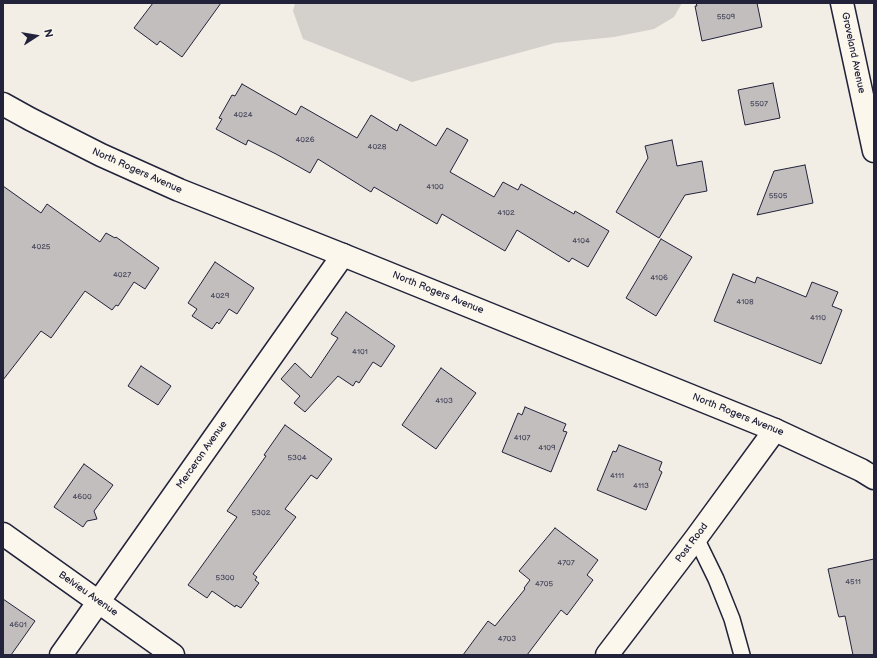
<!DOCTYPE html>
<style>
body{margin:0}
#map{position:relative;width:877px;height:658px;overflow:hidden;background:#f2eee5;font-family:"Balsamiq Sans",sans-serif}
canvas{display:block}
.frame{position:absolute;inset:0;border:4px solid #22223b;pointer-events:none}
.north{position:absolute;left:16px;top:16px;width:40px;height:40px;-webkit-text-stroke:3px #fbf7ec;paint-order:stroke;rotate:78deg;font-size:11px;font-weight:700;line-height:16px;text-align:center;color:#22223b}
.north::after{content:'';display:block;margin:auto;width:14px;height:18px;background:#22223b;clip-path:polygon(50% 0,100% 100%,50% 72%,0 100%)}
</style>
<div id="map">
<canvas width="877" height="658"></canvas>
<div class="frame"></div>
<div class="north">N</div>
</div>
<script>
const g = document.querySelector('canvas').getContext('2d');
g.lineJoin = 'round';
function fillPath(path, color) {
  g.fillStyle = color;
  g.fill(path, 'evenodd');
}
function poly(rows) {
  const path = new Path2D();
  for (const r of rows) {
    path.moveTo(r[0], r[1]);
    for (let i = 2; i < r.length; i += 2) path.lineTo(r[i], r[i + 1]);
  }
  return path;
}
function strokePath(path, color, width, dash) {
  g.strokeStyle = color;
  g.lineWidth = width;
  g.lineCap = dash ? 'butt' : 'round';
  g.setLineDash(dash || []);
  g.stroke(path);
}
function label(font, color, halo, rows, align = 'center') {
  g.font = font + ' "Balsamiq Sans",sans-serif';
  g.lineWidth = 4;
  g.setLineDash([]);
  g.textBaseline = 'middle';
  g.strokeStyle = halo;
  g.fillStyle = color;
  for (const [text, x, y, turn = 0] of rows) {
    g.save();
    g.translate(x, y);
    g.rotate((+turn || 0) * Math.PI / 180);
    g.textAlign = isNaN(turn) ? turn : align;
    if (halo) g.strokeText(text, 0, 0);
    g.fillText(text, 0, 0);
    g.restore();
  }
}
fillPath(poly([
 [295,3,682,3,674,17,654,29,614,37,555,43,412,82,303,39,293,11]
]), '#d4d1cc');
const building = poly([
 [153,3,221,3,182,57,160,41,157,45,134,28,153,3],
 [696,3,757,3,762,27,702,41,695,6,697,6,696,3],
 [773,83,780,118,745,125,738,90,773,83],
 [242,84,296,115,301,106,357,138,371,115,397,131,400,124,436,146,447,128,468,140,450,172,494,197,503,182,518,190,521,184,574,214,575,211,609,231,588,267,572,258,569,262,517,230,505,251,442,214,437,224,374,187,371,192,318,159,310,173,276,154,248,140,246,145,216,129,222,119,219,118,232,95,235,96,242,84],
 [672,140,677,166,702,161,707,191,685,195,659,238,616,212,648,158,645,146,672,140],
 [805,165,813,203,757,215,774,171,805,165],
 [3,186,41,213,47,204,100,242,106,233,115,238,116,237,159,268,145,289,134,282,118,306,116,305,112,310,85,291,51,338,41,331,3,380,3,186],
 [661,239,692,257,656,316,626,298,661,239],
 [215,262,254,288,237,314,229,309,219,324,217,322,212,329,192,316,197,309,188,303,215,262],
 [733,274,755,283,757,277,806,297,812,282,838,292,832,306,842,310,821,364,714,321,733,274],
 [346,312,395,346,381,367,373,362,359,383,356,381,353,386,338,376,305,412,294,403,300,396,281,379,295,363,311,378,338,338,331,334,346,312],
 [141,366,171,386,158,405,128,386,141,366],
 [441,368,476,393,436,449,402,425,441,368],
 [525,407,566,424,563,431,567,432,551,472,502,452,518,413,522,415,525,407],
 [285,425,332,459,317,479,311,475,285,509,296,517,253,574,257,577,255,580,259,583,241,608,236,605,235,607,212,591,207,598,188,585,237,517,227,511,266,456,264,455,285,425],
 [619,445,662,462,659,470,662,472,646,510,597,490,613,451,616,452,619,445],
 [84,464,113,485,94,511,97,519,87,521,83,527,54,507,84,464],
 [555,528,598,560,587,575,593,580,567,615,561,610,527,655,463,655,488,621,495,626,525,589,524,588,530,580,519,571,555,528],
 [874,559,874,655,853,655,845,616,839,617,838,614,828,569,874,559],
 [3,599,35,621,11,655,3,655,3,599]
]);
fillPath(building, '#c2bebe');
strokePath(building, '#22223b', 1);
const lane = poly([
 [696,538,716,579,732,619,742,655]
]);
const street = poly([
 [842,3,874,151],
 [3,534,173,655],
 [61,655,343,255],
 [607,655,696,538,775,430]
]);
const secondary = poly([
 [3,104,30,119,101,155,179,190,343,255,775,430,861,470,874,478]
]);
strokePath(lane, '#22223b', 18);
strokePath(street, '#22223b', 25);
strokePath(secondary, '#22223b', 25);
strokePath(lane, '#fbf7ec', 15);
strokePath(street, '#fbf7ec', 22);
strokePath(secondary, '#fbf7ec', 22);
label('8px', '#4a495c', null, [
 ["5509",726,17],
 ["5507",759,104],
 ["4024",243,115],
 ["4026",305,140],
 ["4028",377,147],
 ["4100",435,187],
 ["5505",778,196],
 ["4102",506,213],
 ["4104",581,241],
 ["4025",41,247],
 ["4027",122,275],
 ["4106",659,278],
 ["4029",220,296],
 ["4108",745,302],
 ["4110",818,318],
 ["4101",360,352],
 ["4103",444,401],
 ["4107",522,438],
 ["4109",547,448],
 ["5304",297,458],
 ["4111",617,476],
 ["4113",641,486],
 ["4600",82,497],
 ["5302",261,513],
 ["4707",566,563],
 ["5300",225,578],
 ["4511",853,582],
 ["4705",544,584],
 ["4601",18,625],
 ["4703",507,639]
]);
label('10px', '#22223b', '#fbf7ec', [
 ["Groveland Avenue",853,53,78],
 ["North Rogers Avenue",137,171,24],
 ["North Rogers Avenue",438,293,22],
 ["North Rogers Avenue",738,415,22],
 ["Merceron Avenue",202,455,-55],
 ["Post Road",692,543,-53],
 ["Belvieu Avenue",88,594,35]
]);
</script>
